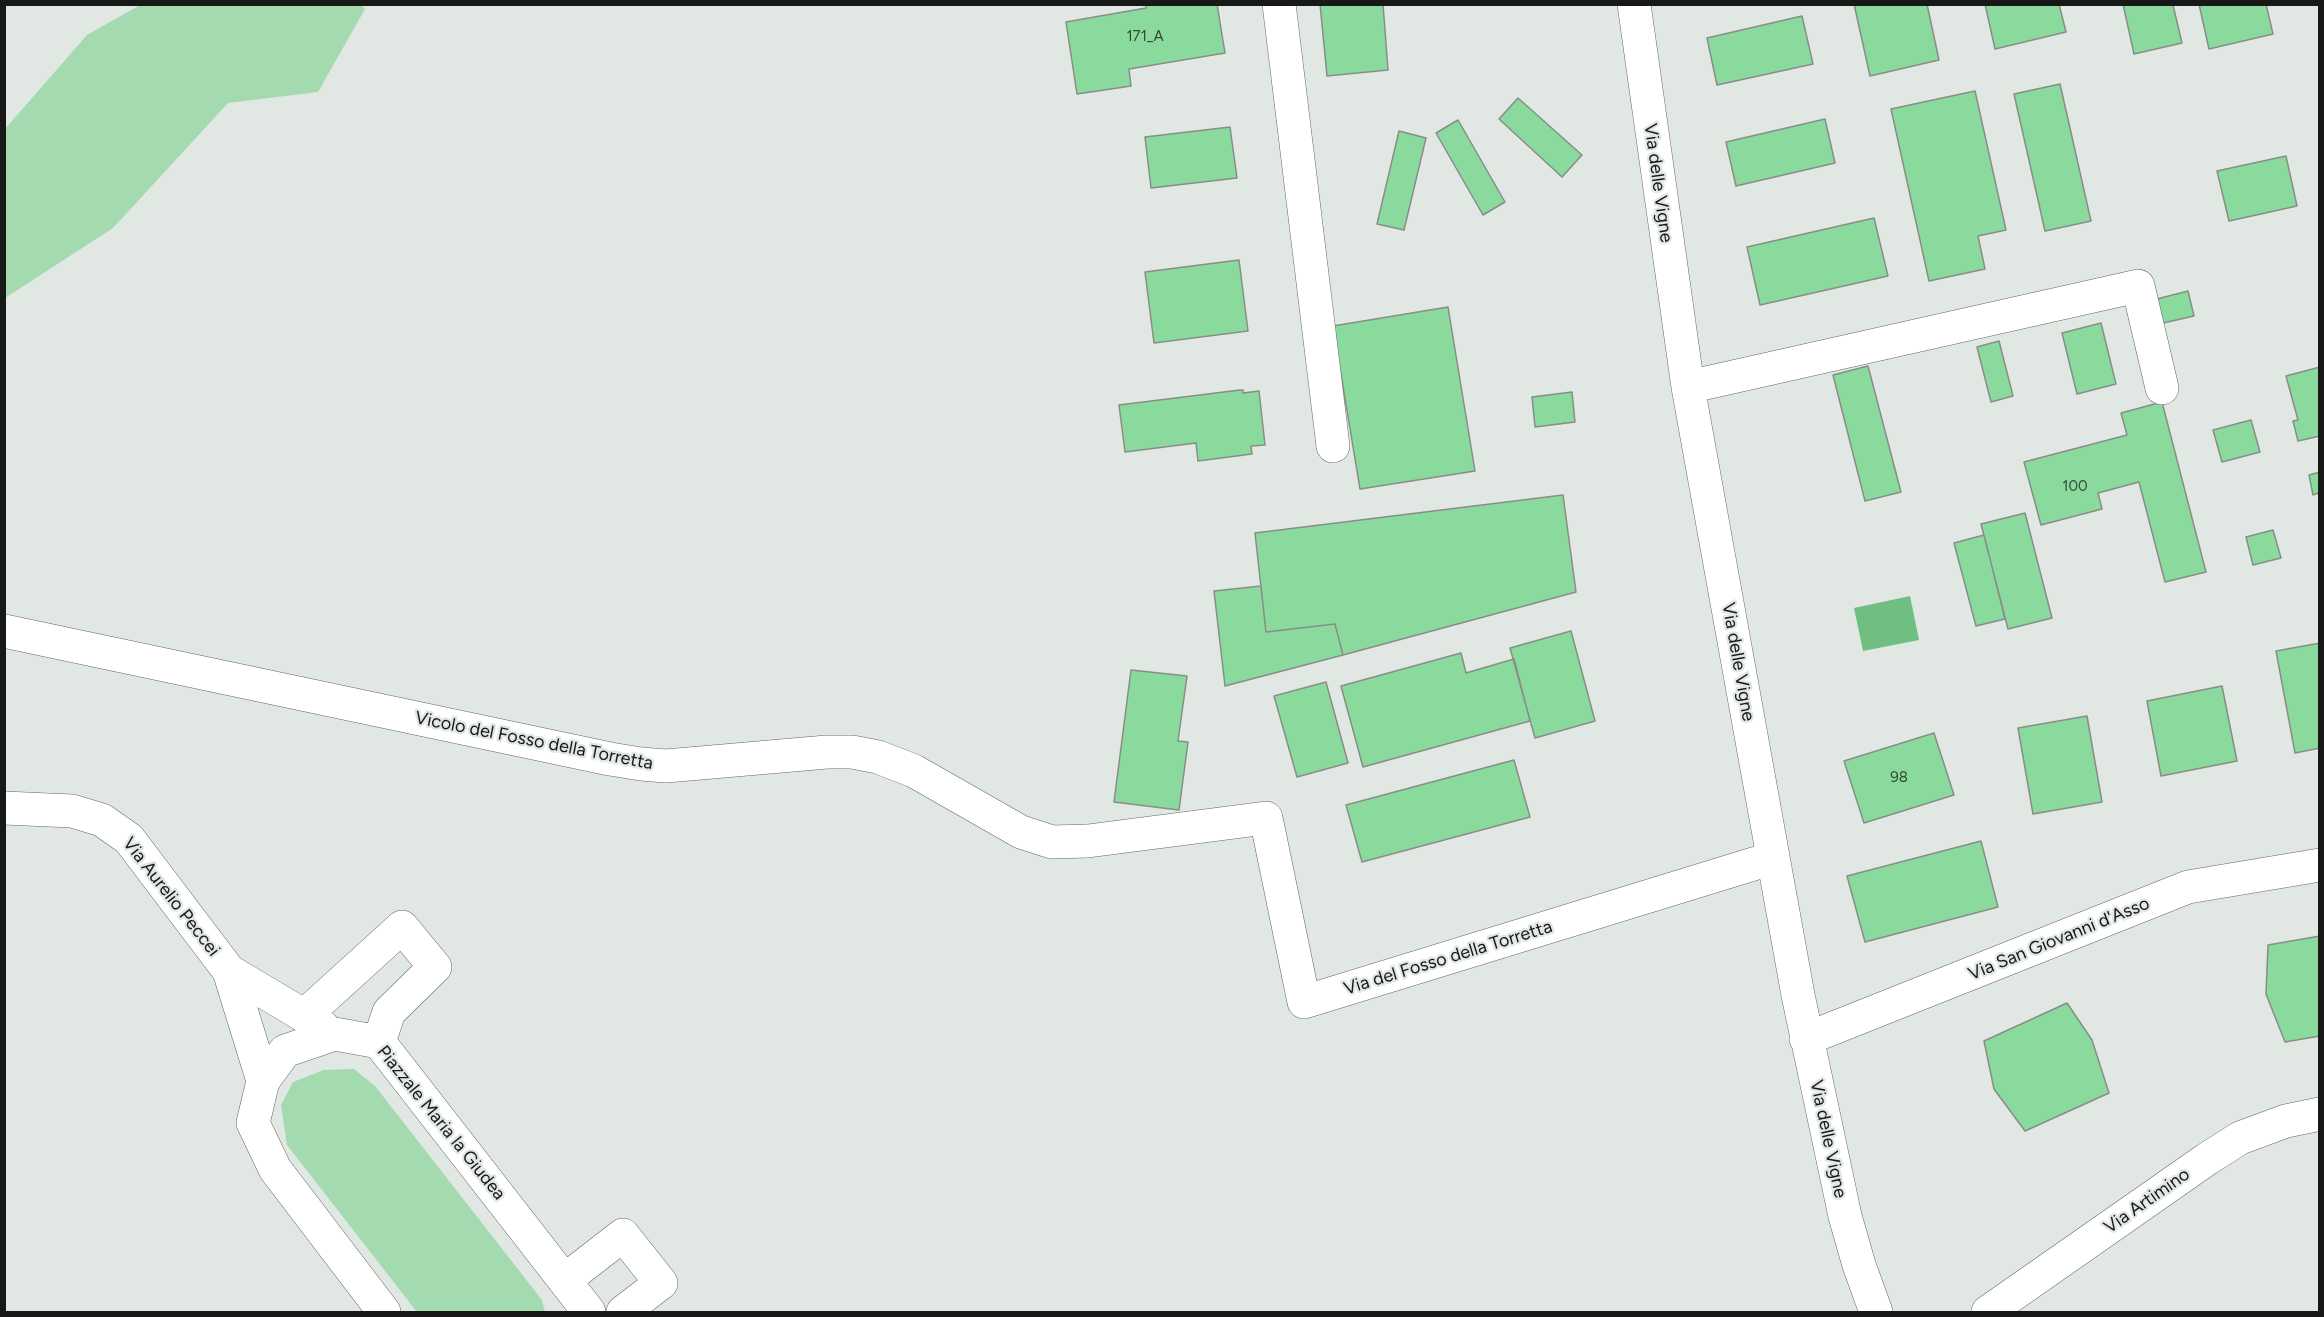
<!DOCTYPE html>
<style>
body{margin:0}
#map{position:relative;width:2324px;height:1317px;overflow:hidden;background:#e1e7e2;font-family:Figtree,sans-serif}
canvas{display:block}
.frame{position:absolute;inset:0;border:6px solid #171917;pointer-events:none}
</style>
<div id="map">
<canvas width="2324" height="1317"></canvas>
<div class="frame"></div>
</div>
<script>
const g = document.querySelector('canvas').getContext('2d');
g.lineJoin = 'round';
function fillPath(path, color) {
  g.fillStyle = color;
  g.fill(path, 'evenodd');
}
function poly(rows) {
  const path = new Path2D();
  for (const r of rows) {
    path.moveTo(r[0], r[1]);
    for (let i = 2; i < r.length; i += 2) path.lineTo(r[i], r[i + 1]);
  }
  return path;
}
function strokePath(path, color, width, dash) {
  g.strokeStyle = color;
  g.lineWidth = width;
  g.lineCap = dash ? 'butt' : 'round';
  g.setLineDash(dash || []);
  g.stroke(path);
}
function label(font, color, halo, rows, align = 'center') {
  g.font = font + ' Figtree,sans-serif';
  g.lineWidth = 4.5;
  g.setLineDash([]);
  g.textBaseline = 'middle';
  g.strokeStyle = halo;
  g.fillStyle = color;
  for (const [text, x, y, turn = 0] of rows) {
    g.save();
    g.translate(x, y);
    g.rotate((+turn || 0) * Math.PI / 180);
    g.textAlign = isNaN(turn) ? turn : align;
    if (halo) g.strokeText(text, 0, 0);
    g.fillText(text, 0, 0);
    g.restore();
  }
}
fillPath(poly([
 [360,4,365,9,318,92,228,103,113,228,5,298,5,129,87,35,140,5],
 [354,1069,375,1086,542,1300,545,1312,417,1312,287,1145,281,1105,293,1082,324,1070]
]), '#a4daaf');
fillPath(poly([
 [1910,596,1919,640,1863,651,1854,608]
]), '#71be83');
const building = poly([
 [1146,4,1217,4,1225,53,1129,69,1131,86,1077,94,1066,22,1146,8,1146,4],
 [1320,4,1383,4,1388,70,1327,76,1320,4],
 [1854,4,1927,4,1939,60,1870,76,1854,4],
 [1985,4,2059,4,2066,32,1995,49,1985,4],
 [2123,4,2175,4,2173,5,2182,43,2134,54,2123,4],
 [2199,4,2266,4,2273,34,2209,49,2199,4],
 [1802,16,1813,64,1717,85,1707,38,1802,16],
 [2060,84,2091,221,2045,231,2014,94,2060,84],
 [1975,91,2006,230,1978,236,1985,269,1929,281,1891,109,1975,91],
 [1518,98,1582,155,1562,177,1499,119,1518,98],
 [1825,119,1835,163,1736,186,1726,142,1825,119],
 [1458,120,1505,202,1483,215,1436,133,1458,120],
 [1230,127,1237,178,1151,188,1145,137,1230,127],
 [1399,131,1426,138,1404,230,1377,224,1399,131],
 [2286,156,2297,206,2229,221,2217,171,2286,156],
 [1874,218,1888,276,1760,305,1747,247,1874,218],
 [1239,260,1248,331,1154,343,1145,272,1239,260],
 [2188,291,2194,316,2159,324,2153,300,2188,291],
 [1448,307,1475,471,1360,489,1333,326,1448,307],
 [2101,323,2116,384,2077,394,2062,333,2101,323],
 [1999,341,2013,396,1991,402,1977,347,1999,341],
 [1868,366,1901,492,1865,501,1833,375,1868,366],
 [2320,367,2320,436,2298,441,2293,421,2298,420,2286,376,2320,367],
 [1240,390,1243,390,1243,393,1259,391,1265,445,1251,446,1252,454,1198,461,1196,443,1125,452,1119,405,1240,390],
 [1572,392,1575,422,1535,427,1532,397,1572,392],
 [2162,402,2206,572,2165,582,2139,482,2098,493,2102,509,2041,525,2024,462,2127,435,2121,413,2162,402],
 [2251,420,2260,452,2222,462,2213,430,2251,420],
 [2320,472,2320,500,2318,493,2313,495,2309,475,2320,472],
 [1563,495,1576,592,1343,655,1335,624,1266,632,1255,533,1563,495],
 [2025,513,2052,618,2008,629,1981,524,2025,513],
 [2273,530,2281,558,2253,565,2246,537,2273,530],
 [1984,535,2005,619,1976,626,1954,543,1984,535],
 [1261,586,1266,632,1335,624,1343,655,1225,686,1214,591,1261,586],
 [1571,631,1595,721,1535,738,1510,648,1571,631],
 [2320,643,2320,748,2295,753,2276,651,2320,643],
 [1461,653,1466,673,1514,659,1530,721,1363,767,1341,686,1461,653],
 [1131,670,1187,676,1178,741,1188,742,1179,810,1114,802,1131,670],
 [1326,682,1348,763,1297,777,1274,696,1326,682],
 [2222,686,2237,761,2161,776,2147,701,2222,686],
 [2087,716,2102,802,2033,814,2018,728,2087,716],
 [1934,733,1954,795,1864,823,1844,761,1934,733],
 [1514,760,1530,817,1362,862,1346,805,1514,760],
 [1981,841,1998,907,1865,942,1847,876,1981,841],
 [2320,936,2320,1036,2285,1042,2266,994,2268,945,2320,936],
 [2067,1003,2092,1040,2109,1093,2025,1131,1994,1089,1984,1041,2067,1003]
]);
fillPath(building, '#8bda9d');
strokePath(building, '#888d89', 1.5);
const minor = poly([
 [1279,4,1333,446],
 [1634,4,1688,387,1798,995,1845,1216,1859,1265,1876,1312],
 [1688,387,2138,286,2162,388],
 [4,631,610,759,641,764,666,766,827,752,852,752,878,757,914,771,1021,832,1052,842,1088,841,1266,818,1304,1002,1773,858],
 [4,808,72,811,102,820,129,839,229,971],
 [304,1016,402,927,435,967,389,1012,379,1042],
 [1806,1039,2188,887,2320,865],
 [263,1081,229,971,323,1027],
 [565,1280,623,1235,661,1283,623,1312],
 [384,1312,275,1169,253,1123,263,1081,285,1051,335,1034,379,1042,589,1312],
 [1988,1312,2207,1159,2240,1138,2286,1121,2320,1114]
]);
strokePath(minor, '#636864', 34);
strokePath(minor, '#fff', 33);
label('15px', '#344938', null, [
 ["171_A",1145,37],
 ["100",2075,487],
 ["98",1899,778]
]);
label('18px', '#171917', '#e1e7e2', [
 ["Via delle Vigne",1658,183,82],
 ["Via delle Vigne",1738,662,80],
 ["Vicolo del Fosso della Torretta",534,741,11],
 ["Via Aurelio Peccei",171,897,52],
 ["Via San Giovanni d'Asso",2059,939,-22],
 ["Via del Fosso della Torretta",1448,958,-17],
 ["Piazzale Maria la Giudea",441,1123,51],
 ["Via delle Vigne",1828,1139,78],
 ["Via Artimino",2147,1201,-35]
]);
</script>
